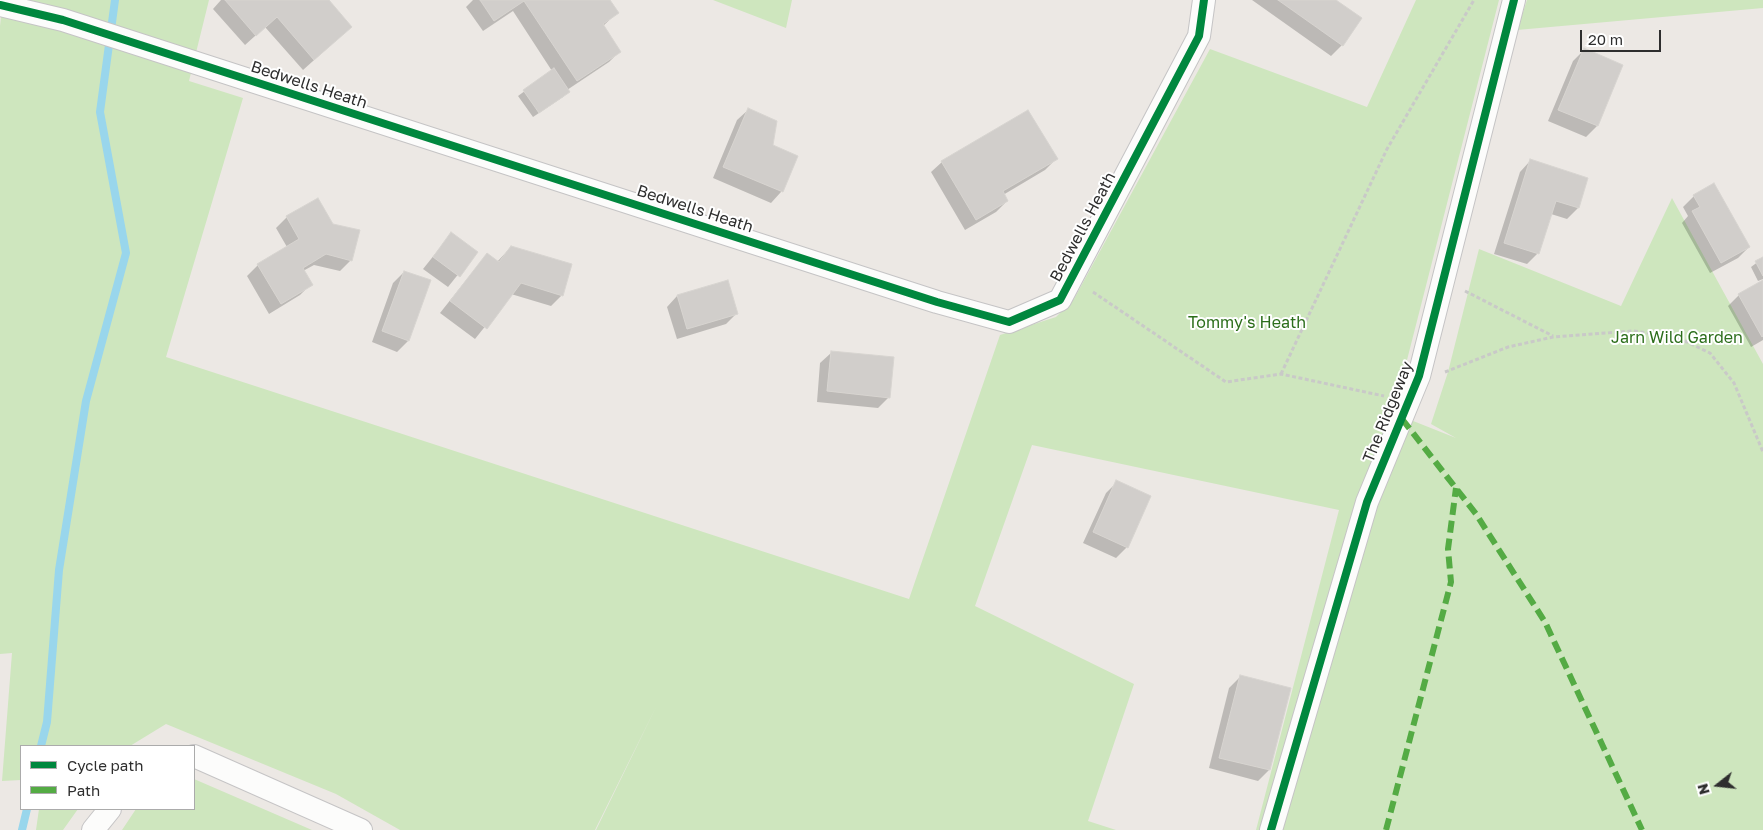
<!DOCTYPE html>
<style>
body{margin:0}
#map{position:relative;width:1763px;height:830px;overflow:hidden;background:#ece8e4;font-family:"Golos Text",sans-serif}
canvas{display:block}
.legend{position:absolute;left:20px;top:745px;width:175px;height:65px;box-sizing:border-box;background:#fff;border:1px solid #ababab;margin:0;padding:6px 9px;list-style:none;font-size:15px;color:#2e2e2e}
.legend li{display:flex;align-items:center;gap:10px;height:25px}
.legend b{width:25px;border:1px solid #ababab}
.north{position:absolute;left:1693px;top:760px;width:50px;height:50px;-webkit-text-stroke:4px #fff;paint-order:stroke;rotate:254deg;font-size:14px;font-weight:700;line-height:20px;text-align:center;color:#2e2e2e}
.north::after{content:'';display:block;margin:auto;width:18px;height:22px;background:#2e2e2e;clip-path:polygon(50% 0,100% 100%,50% 72%,0 100%)}
.scale{position:absolute;left:1580px;top:30px;width:81px;height:22px;box-sizing:border-box;border:2px solid #2e2e2e;border-top:0;padding-left:6px;font-size:15px;line-height:18px;white-space:nowrap;color:#2e2e2e;-webkit-text-stroke:4px #fff;paint-order:stroke}
</style>
<div id="map">
<canvas width="1763" height="830"></canvas>
<ul class="legend">
<li><b style="height:6px;background:#00873e"></b>Cycle path</li>
<li><b style="height:6px;background:#54ab44"></b>Path</li>
</ul>
<div class="north">N</div>
<div class="scale">20 m</div>
</div>
<script>
const g = document.querySelector('canvas').getContext('2d');
g.lineJoin = 'round';
function fillPath(path, color) {
  g.fillStyle = color;
  g.fill(path, 'evenodd');
}
function poly(rows) {
  const path = new Path2D();
  for (const r of rows) {
    path.moveTo(r[0], r[1]);
    for (let i = 2; i < r.length; i += 2) path.lineTo(r[i], r[i + 1]);
  }
  return path;
}
function strokePath(path, color, width, dash) {
  g.strokeStyle = color;
  g.lineWidth = width;
  g.lineCap = dash ? 'butt' : 'round';
  g.setLineDash(dash || []);
  g.stroke(path);
}
function label(font, color, halo, rows, align = 'center') {
  g.font = font + ' "Golos Text",sans-serif';
  g.lineWidth = 4;
  g.setLineDash([]);
  g.textBaseline = 'middle';
  g.strokeStyle = halo;
  g.fillStyle = color;
  for (const [text, x, y, turn = 0] of rows) {
    g.save();
    g.translate(x, y);
    g.rotate((+turn || 0) * Math.PI / 180);
    g.textAlign = isNaN(turn) ? turn : align;
    if (halo) g.strokeText(text, 0, 0);
    g.fillText(text, 0, 0);
    g.restore();
  }
}
fillPath(poly([
 [3,0,209,0,189,81,243,98,166,357,909,599,1000,335,1056,317,1074,299,1210,49,1367,107,1416,0,1499,0,1407,360,1388,411,1456,438,1431,424,1448,372,1479,249,1621,306,1672,198,1763,364,1763,830,1256,830,1339,510,1032,445,975,606,1134,684,1088,821,1116,830,596,830,657,705,595,830,400,830,336,794,166,724,130,746,21,746,21,780,2,781,12,653,0,654,0,26],
 [713,0,792,0,786,28],
 [1527,0,1763,0,1763,8,1517,30],
 [194,779,312,830,122,830,136,809,194,809],
 [39,809,78,809,63,830,36,830]
]), '#cee6be');
fillPath(poly([
 [221,0,327,0,351,27,303,70,265,27,245,45,213,9],
 [473,0,609,0,617,13,603,26,620,51,609,62,567,90,563,97,533,117,518,96,552,71,513,11,483,31,466,7],
 [1252,0,1334,0,1342,45,1331,56],
 [1584,50,1622,66,1597,126,1586,137,1548,121,1573,61],
 [748,110,772,146,797,157,781,192,771,203,713,178,737,120],
 [1056,159,1045,170,1003,195,1007,201,996,212,965,230,931,172,942,162],
 [1530,161,1587,179,1578,208,1567,219,1551,214,1538,253,1527,264,1494,254,1520,172],
 [1694,196,1749,247,1738,258,1710,273,1682,223,1688,216,1683,207],
 [287,217,351,260,340,271,314,265,303,271,311,284,300,295,269,314,247,276,258,265,287,247,276,228],
 [451,234,476,252,448,287,423,269],
 [511,247,562,295,551,306,511,294,475,339,440,313,487,254,497,262],
 [1763,258,1763,279,1758,281,1751,267],
 [404,272,429,281,408,341,397,352,372,342,393,283],
 [1763,282,1763,340,1751,347,1728,306,1739,295],
 [677,296,737,313,726,324,677,339,667,307],
 [831,353,889,397,878,408,817,402,820,363],
 [1117,482,1127,547,1116,558,1083,543,1106,493],
 [1240,677,1269,770,1258,781,1209,768,1229,688]
]), '#0003');
strokePath(poly([
 [41,746,47,722,59,570,86,401,126,253,100,112,115,0],
 [22,830,27,809]
]), '#99d6ec', 8);
const building = poly([
 [225,0,329,0,352,27,314,60,277,17,256,36,225,0],
 [480,0,610,0,619,13,603,24,621,52,577,81,524,1,494,21,480,0],
 [1278,0,1336,0,1362,18,1343,46,1278,0],
 [1584,48,1623,65,1598,126,1558,110,1584,48],
 [554,68,570,92,539,113,523,90,554,68],
 [748,108,777,121,773,145,798,156,783,192,723,167,748,108],
 [1028,110,1058,159,1003,191,1008,201,976,220,941,161,1028,110],
 [1530,159,1588,178,1579,208,1556,201,1539,254,1504,243,1530,159],
 [1714,183,1750,247,1721,263,1692,211,1700,207,1693,195,1714,183],
 [318,198,333,224,360,230,352,261,326,254,303,268,313,285,281,304,257,264,299,239,286,216,318,198],
 [451,232,478,252,460,277,433,257,451,232],
 [511,246,572,264,563,296,521,283,487,329,450,301,487,253,499,262,511,246],
 [1763,257,1763,276,1755,261,1763,257],
 [404,271,431,280,409,341,382,331,404,271],
 [728,280,738,314,687,329,677,295,728,280],
 [1763,280,1763,336,1762,337,1738,294,1763,280],
 [831,351,894,357,890,398,827,391,831,351],
 [1116,480,1151,496,1128,548,1093,532,1116,480],
 [1240,675,1291,688,1270,770,1219,758,1240,675]
]);
fillPath(building, '#d1cecb');
strokePath(building, '#d7d4d0', 1);
const minor = poly([
 [0,5,63,20,937,302,1009,322,1060,300,1199,36,1204,0],
 [194,756,361,830],
 [93,830,110,809],
 [1271,830,1367,502,1419,376,1514,0]
]);
strokePath(minor, '#c5c4c5', 24);
strokePath(poly([
 [1465,291,1553,336],
 [1093,292,1226,382,1281,374,1384,396],
 [1445,372,1508,347,1553,337,1633,331,1674,336,1710,353,1734,383,1763,452],
 [1281,374,1387,149,1474,0]
]), '#c9c9c8', 3, [4, 2.5]);
strokePath(minor, '#fcfcfb', 22);
strokePath(poly([
 [1402,419,1476,514,1545,622,1642,830],
 [1386,830,1451,582,1448,549,1456,488]
]), '#54ab44', 6, [12, 6]);
strokePath(poly([
 [0,5,63,20,937,302,1009,322,1060,300,1199,36,1204,0],
 [1271,830,1367,502,1419,376,1514,0]
]), '#00873e', 8);
label('16px', '#2e2e2e', '#fff', [
 ["Bedwells Heath",309,85,18],
 ["Bedwells Heath",695,209,18],
 ["Bedwells Heath",1083,227,-62],
 ["The Ridgeway",1388,412,-68]
]);
label('16px', '#2c6e1b', '#fff', [
 ["Tommy's Heath",1247,323],
 ["Jarn Wild Garden",1677,338]
]);
</script>
